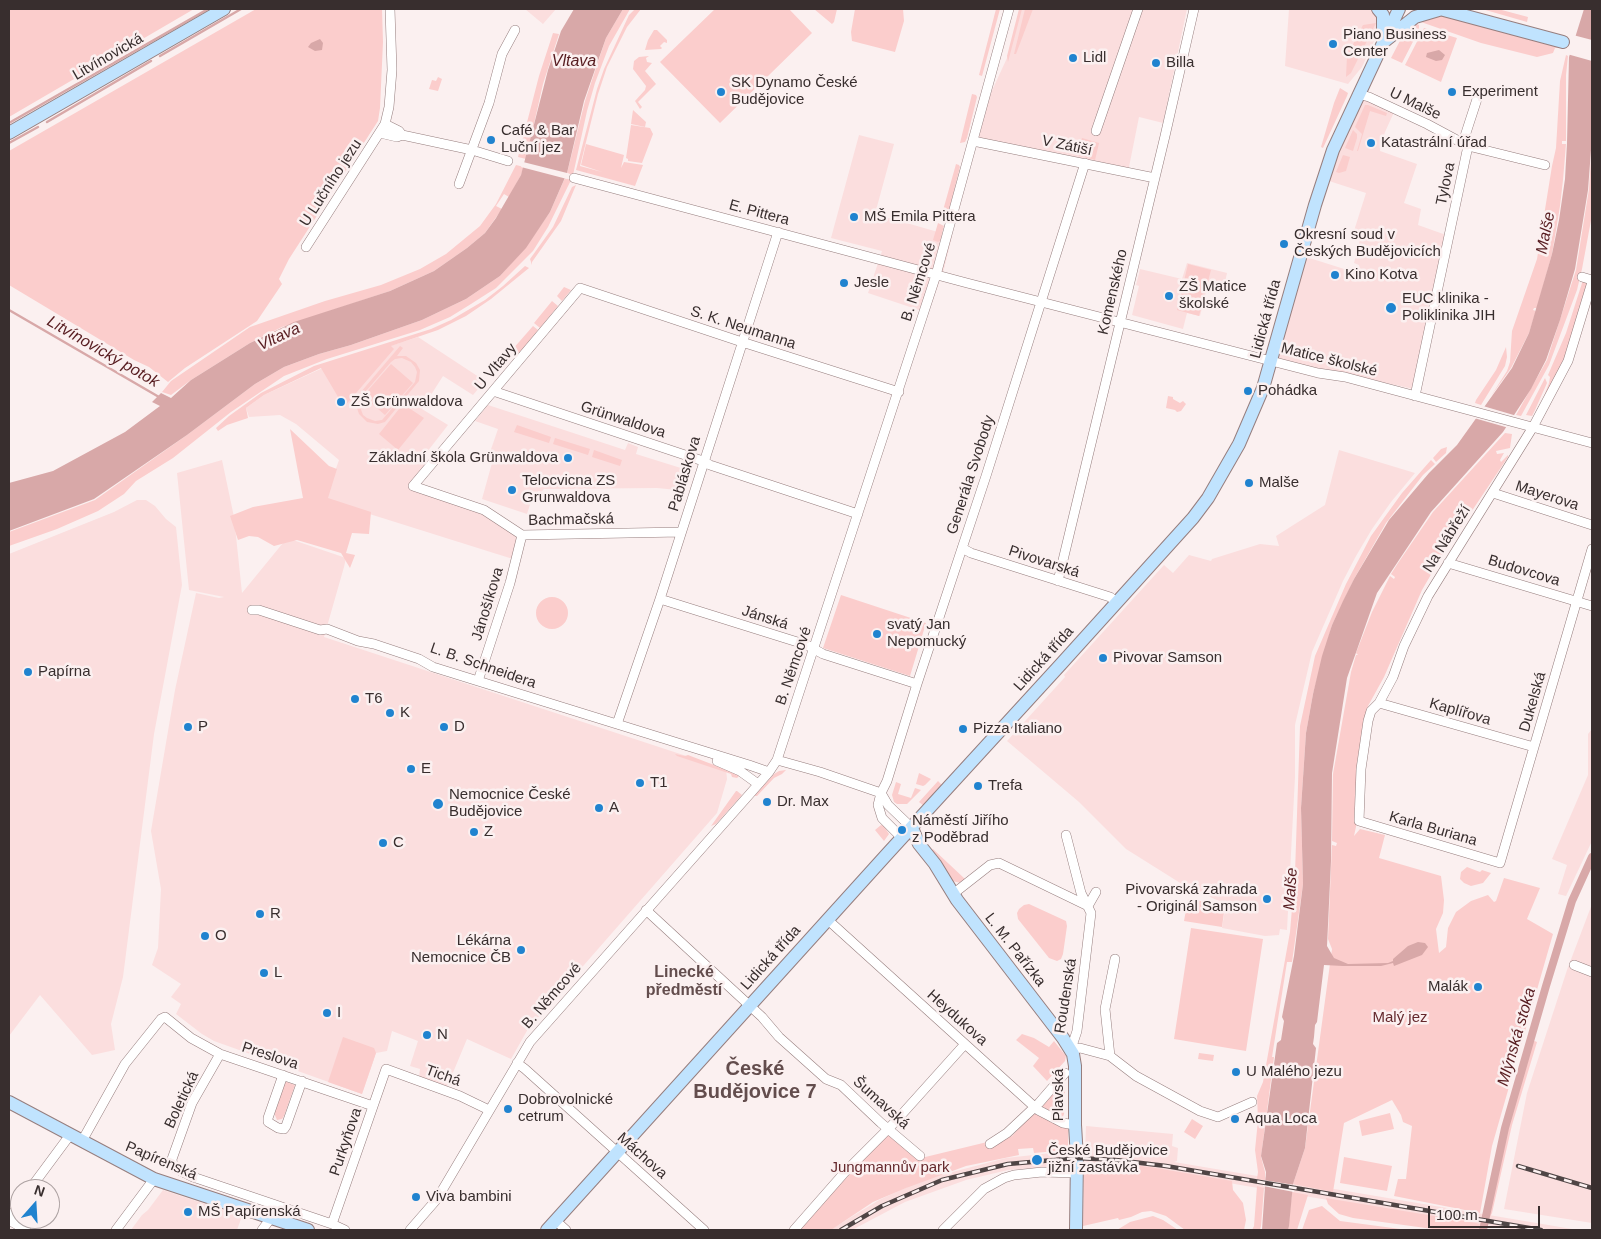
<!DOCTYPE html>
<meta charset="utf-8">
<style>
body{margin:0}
#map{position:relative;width:1601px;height:1239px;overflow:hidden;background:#fbf0f0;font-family:Arial,sans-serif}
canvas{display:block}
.frame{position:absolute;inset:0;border:10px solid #382e2e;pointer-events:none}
.north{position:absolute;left:10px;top:1179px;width:50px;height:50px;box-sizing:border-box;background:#fbf0f0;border:1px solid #ada2a2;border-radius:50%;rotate:19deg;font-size:14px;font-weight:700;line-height:20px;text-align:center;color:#382e2e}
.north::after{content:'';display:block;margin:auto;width:18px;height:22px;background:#2083cf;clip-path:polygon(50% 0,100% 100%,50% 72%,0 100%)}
.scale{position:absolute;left:1428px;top:1206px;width:112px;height:22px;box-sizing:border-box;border:2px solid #382e2e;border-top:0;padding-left:6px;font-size:15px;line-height:18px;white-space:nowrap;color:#382e2e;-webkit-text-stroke:4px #fbf0f0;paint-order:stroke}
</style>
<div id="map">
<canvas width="1601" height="1239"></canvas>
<div class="frame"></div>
<div class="north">N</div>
<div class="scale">100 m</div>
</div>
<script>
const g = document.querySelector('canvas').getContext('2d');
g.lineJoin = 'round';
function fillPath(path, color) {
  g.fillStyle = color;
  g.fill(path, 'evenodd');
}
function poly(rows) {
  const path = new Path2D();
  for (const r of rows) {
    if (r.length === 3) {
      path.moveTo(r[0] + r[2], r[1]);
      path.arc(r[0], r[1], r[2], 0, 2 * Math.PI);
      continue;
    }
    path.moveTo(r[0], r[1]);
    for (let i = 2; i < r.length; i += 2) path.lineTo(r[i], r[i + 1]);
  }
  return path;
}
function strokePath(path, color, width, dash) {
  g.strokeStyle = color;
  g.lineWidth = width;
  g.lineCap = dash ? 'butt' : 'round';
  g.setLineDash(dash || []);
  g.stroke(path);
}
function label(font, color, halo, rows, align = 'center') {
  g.font = font + ' Arial,sans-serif';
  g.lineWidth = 5;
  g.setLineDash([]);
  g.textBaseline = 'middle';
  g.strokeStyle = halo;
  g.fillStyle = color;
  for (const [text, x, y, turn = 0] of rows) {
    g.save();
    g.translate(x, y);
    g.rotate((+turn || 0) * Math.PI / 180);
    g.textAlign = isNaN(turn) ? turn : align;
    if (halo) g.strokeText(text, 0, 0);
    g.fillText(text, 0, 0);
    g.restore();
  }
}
fillPath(poly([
 [525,9,556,9,543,24],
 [1020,9,1187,9,1163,123,1139,117,1128,172,974,145,985,106,1007,58],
 [1289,9,1374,9,1381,26,1362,67,1348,84,1285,66],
 [1366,94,1395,110,1385,132,1380,151,1417,164,1404,203,1421,209,1418,225,1446,235,1414,389,1344,374,1319,372,1274,358,1303,256,1357,273,1359,265,1354,263,1361,236,1353,234,1366,193,1326,180],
 [859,135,894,144,875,214,952,236,944,269,928,313,868,293,882,251,831,238],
 [1187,263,1227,273,1224,287,1208,284,1200,316,1187,313,1183,329,1132,315,1139,286,1136,285,1140,269,1182,279],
 [418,337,485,381,473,395,443,376,422,409,448,425,420,461,428,467,413,486,484,510,522,535,516,560,325,500,339,460,296,424,280,415,249,417,246,408,264,395,327,366],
 [488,405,625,450,628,443,638,447,636,454,684,469,683,476,681,476,677,490,657,488,544,489,537,496,533,495,527,514,482,499,492,463,487,461,498,429,475,421],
 [1339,450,1415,473,1391,502,1372,529,1356,556,1343,581,1312,652,1295,725,1295,777,1287,930,1280,929,1279,935,1265,936,1222,928,1226,904,1185,886,1126,849,1079,802,1007,741,1065,677,1064,675,1164,565,1173,573,1189,555,1211,561,1212,559,1260,544,1279,546,1276,536,1325,505],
 [222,460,234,517,242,593,287,538,346,558,344,567,324,637,726,769,727,779,717,813,528,1029,511,1059,467,1039,447,1087,419,1076,420,1069,410,1066,418,1041,392,1031,387,1051,376,1053,362,1094,214,1041,202,1034,176,1014,181,1004,171,997,181,984,152,965,158,948,161,889,151,831,175,690,196,593,219,598,224,597,189,590,177,473],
 [137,500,146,500,155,506,166,519,176,527,182,585,154,734,123,977,111,1024,115,1050,92,1055,40,995,9,1036,9,554,114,512],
 [1592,729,1592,841,1566,896,1558,894,1567,865,1552,859,1588,775,1588,734],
 [1592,904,1592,1223,1504,1209,1527,1093,1567,970],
 [1086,1126,1173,1134,1172,1146,1178,1148,1177,1161,1174,1162,1578,1230,1511,1230,1493,1226,1409,1214,1165,1172,1115,1166,1077,1165,1008,1170,966,1180,905,1202,852,1230,830,1230,879,1200,918,1182,941,1175,1006,1158,1051,1153,1085,1152],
 [163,1190,242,1216,237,1230,131,1230,142,1215,148,1210]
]), '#fbdede');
fillPath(poly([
 [9,9,194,9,9,117],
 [256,9,382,9,383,42,380,108,378,121,289,259,279,279,282,284,257,321,185,368,168,382,149,367,134,360,9,285,9,151],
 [623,9,630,9,609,46,595,83,587,111,573,175,567,173,585,101,606,38],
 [635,9,641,9,627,27,607,67,598,94,580,166,602,172,581,165,586,144,624,155,621,168,624,162,643,165,635,186,576,170,597,89,604,69,629,15],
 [715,9,789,9,812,33,720,123,660,62],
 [814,9,837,9,834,22,832,24],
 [855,9,903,9,904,21,895,52,852,41,851,32],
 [996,9,1000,9,982,76,979,75],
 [1019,9,1022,9,1008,62,1007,56],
 [1025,9,1033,9,1016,54,1014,54],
 [1482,9,1498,9,1528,17,1527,22],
 [1441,14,1561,46,1561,48,1555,48,1553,53,1537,57,1481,43,1421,22,1422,20],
 [1376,23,1351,73,1346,77,1347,56,1363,25],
 [1415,23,1419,25,1419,30,1402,63,1391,58,1404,33],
 [1424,28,1457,38,1441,82,1405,65],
 [654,30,657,30,667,40,667,43,664,42,660,46,662,48,661,49,645,50,648,40],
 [553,33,559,34,543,84,526,159,518,157,539,76],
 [1566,55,1568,56,1566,75,1566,141,1562,141,1562,144,1566,144,1563,180,1560,206,1552,254,1537,308,1534,308,1533,310,1536,311,1529,333,1511,368,1491,396,1507,371,1510,362,1512,331,1537,259,1552,166,1556,148,1560,81],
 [649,56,646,58,647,62,652,63,645,71,656,84,638,102,642,107,640,109,635,101,645,90,646,86,633,69,634,61,639,57],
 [438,77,442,79,438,91,429,89,432,80,436,81],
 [1340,88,1348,93,1347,96,1323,148,1321,147,1334,103],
 [972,94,976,95,977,97,967,138,965,142,960,143],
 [1365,105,1368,105,1387,113,1386,116,1370,111,1358,151,1357,151,1362,134,1355,127],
 [633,110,646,122,645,127,631,124],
 [631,125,650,128,653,134,642,163,628,161,628,159,626,158],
 [1353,130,1357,134,1357,138,1353,151,1345,148],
 [1082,138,1099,143,1095,160,1077,155],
 [1592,142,1592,215,1582,269,1577,290,1549,365,1521,416,1516,415,1547,360,1576,270,1589,189],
 [1343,155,1350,157,1346,171,1339,173,1336,172],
 [956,164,959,165,960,167,950,207,948,213,945,215,942,214],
 [516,165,524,167,521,175,509,197,504,194,496,206,502,209,485,233,467,248,434,271,390,291,282,327,250,343,191,380,171,395,162,392,171,381,250,327,325,301,381,285,420,269,446,254,480,226,496,204],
 [565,178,571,180,548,227,533,251,496,288,471,304,450,317,420,330,327,359,284,376,231,412,173,458,136,481,124,494,98,511,57,529,9,546,9,532,95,500,187,435,255,384,284,367,319,354,351,345,422,320,466,299,500,276,525,248,550,212],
 [576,185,561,221,532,262,532,265,530,259,553,227,572,187],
 [938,223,944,226,940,241,938,242,933,240],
 [1188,264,1211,270,1199,316,1177,310],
 [525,266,529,268,491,299,466,316,438,330,391,346,394,349,344,407,321,368,264,395,246,408,248,418,227,425,218,431,216,428,229,416,261,393,314,366,431,329,451,320,485,300,503,286],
 [1583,280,1588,282,1565,357,1554,383,1540,407,1549,383,1550,377,1548,375,1566,333],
 [564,287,571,290,562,301,557,296],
 [552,301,558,306,540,328,534,323],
 [533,326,538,330,518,355,512,350],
 [400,346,403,348,397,356,406,356,416,363,420,370,419,381,385,422,378,424,367,422,359,414,356,405,352,409,349,406],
 [402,358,411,362,415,367,417,372,415,382,382,420,375,421,367,418,363,415,360,407,361,397,391,362,395,359],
 [1506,347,1507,357,1505,366,1481,405,1475,403,1476,400,1496,370],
 [391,364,413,383,385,415,363,396],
 [1545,378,1547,383,1535,410,1532,416,1526,415],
 [1168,396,1173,397,1173,399,1180,403,1183,401,1186,404,1181,411,1177,412,1175,410,1166,408],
 [403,404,424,418,398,450,379,434],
 [517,425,551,437,549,443,514,432],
 [290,429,329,466,337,469,328,498,371,512,369,534,352,533,346,553,355,555,350,568,341,553,297,540,274,546,258,537,249,536,238,540,230,516,253,507,303,498],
 [1505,433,1512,434,1510,448,1496,451,1497,454,1504,453,1500,460,1501,462,1508,455,1508,457,1443,554,1422,590,1384,677,1368,706,1358,756,1355,799,1354,820,1357,822,1354,836,1360,829,1385,835,1379,858,1441,876,1444,900,1443,913,1436,929,1439,953,1446,947,1448,928,1456,912,1471,901,1488,895,1494,902,1496,901,1504,878,1540,888,1527,919,1553,934,1492,1146,1480,1213,1394,1196,1398,1179,1406,1179,1412,1126,1403,1122,1401,1115,1392,1100,1344,1123,1333,1192,1293,1184,1305,1148,1332,949,1328,939,1332,845,1336,846,1337,843,1332,841,1333,774,1351,672,1356,655,1358,655,1356,653,1372,612,1390,576,1394,579,1395,577,1391,574,1398,563,1433,512],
 [555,438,590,449,588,455,553,444],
 [1447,447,1446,453,1436,462,1433,458,1441,449],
 [594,450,622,460,620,466,592,457],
 [1431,460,1435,464,1423,475,1386,523,1354,579,1332,625,1313,694,1306,733,1301,808,1303,884,1292,962,1287,962,1272,1057,1274,1057,1261,1157,1265,1172,1265,1180,1257,1179,1258,1172,1255,1150,1258,1120,1257,1096,1263,1082,1290,932,1295,873,1300,726,1315,656,1346,584,1371,536,1402,493],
 [841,595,926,623,910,676,823,648],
 [552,613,16],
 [675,754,685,756,688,755,740,775,737,778,732,777,731,774,677,756],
 [786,770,782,774,774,778,757,796,754,796,774,774,779,771],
 [919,773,931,779,925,785,923,786,916,784],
 [938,781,943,786,924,806,919,802],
 [896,782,901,784,898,794,911,798,915,788,921,790,907,804,897,804,894,802,892,795],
 [736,791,737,791,742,795,716,824,711,826],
 [881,825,884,826,889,834,884,841,875,830],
 [933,849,965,879,961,883,952,881,931,851],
 [1467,867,1480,872,1482,870,1491,873,1483,883,1471,886,1464,883,1460,879,1461,872],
 [1188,899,1225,905,1222,927,1184,921],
 [1029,904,1066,921,1067,926,1063,954,1061,959,1057,961,1049,958,1018,919,1017,913,1019,909,1024,905],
 [1191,928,1263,939,1246,1051,1174,1039],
 [1022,1034,1034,1038,1049,1047,1054,1041,1066,1056,1065,1061,1047,1081,1033,1066,1039,1058,1016,1040],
 [343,1037,374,1048,376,1053,362,1094,328,1082],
 [1532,1040,1537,1042,1512,1125,1492,1213,1490,1217,1487,1217,1502,1147],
 [1199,1053,1214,1055,1213,1061,1198,1059],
 [1065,1078,1065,1094,1063,1094,1062,1103,1065,1104,1064,1114,1062,1119,1042,1106],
 [284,1081,295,1085,284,1116,282,1119,277,1120,274,1113],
 [1033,1112,1068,1129,1068,1150,1034,1153,1033,1148,1018,1149,1019,1155,966,1166,906,1188,873,1202,831,1230,797,1230,889,1133,917,1159,1012,1136],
 [1390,1113,1394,1129,1362,1136,1359,1121],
 [1192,1119,1203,1126,1195,1139,1184,1132],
 [1344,1157,1392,1166,1387,1191,1340,1183],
 [1099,1162,1150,1167,1232,1181,1233,1190,1243,1203,1246,1220,1244,1230,1185,1230,1166,1216,1151,1211,1142,1212,1131,1217,1119,1220,1118,1218,1083,1226,1084,1163],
 [1257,1186,1264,1188,1261,1226,1260,1230,1252,1230,1254,1226],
 [1292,1192,1308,1195,1297,1230,1288,1230],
 [1326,1198,1476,1223,1480,1224,1479,1230,1440,1230,1353,1218,1339,1214,1328,1204],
 [1322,1206,1340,1221,1408,1230,1302,1230,1309,1210],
 [1153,1216,1163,1220,1178,1230,1117,1230,1130,1222]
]), '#fbcdcc');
fillPath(poly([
 [574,9,623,9,606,38,584,101,567,173,550,212,526,248,500,276,466,299,422,320,351,345,319,354,284,367,255,384,187,435,94,499,9,531,9,483,53,471,125,432,160,406,152,402,161,393,171,398,191,380,250,343,294,322,390,291,434,271,467,248,485,233,496,218,521,175,548,70,561,31],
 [1584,9,1592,9,1592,137,1588,190,1575,269,1560,320,1546,360,1531,389,1503,432,1431,512,1377,593,1347,678,1332,773,1331,861,1327,946,1334,958,1348,964,1388,963,1393,961,1393,959,1408,946,1418,942,1425,943,1428,947,1422,955,1394,966,1393,963,1381,966,1343,966,1324,965,1317,1022,1315,1025,1314,1037,1313,1044,1316,1048,1305,1148,1293,1184,1289,1226,1288,1230,1262,1230,1266,1172,1261,1156,1277,1043,1281,1040,1284,1021,1282,1017,1294,956,1303,884,1301,808,1306,733,1313,694,1322,656,1332,625,1343,601,1354,579,1389,520,1429,473,1457,445,1512,368,1529,333,1552,254,1559,220,1565,179,1567,143,1569,57],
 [320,39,323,43,322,50,315,51,308,47,311,43],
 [1439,50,1445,55,1442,60,1436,61,1426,57,1427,53]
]), '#d8a8a8');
fillPath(poly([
 [1573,35,1592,40,1592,61,1567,54],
 [523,162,567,173,569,174,567,179,521,167],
 [1483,406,1517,416,1509,428,1474,418],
 [1263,1180,1295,1185,1294,1192,1263,1186]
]), '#fbf0f0');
strokePath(poly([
 [160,56,241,9],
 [47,122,151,61],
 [9,123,208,9],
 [9,143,38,127],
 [9,310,159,397]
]), '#d8a8a8', 2.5);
strokePath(poly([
 [1483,1230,1505,1128,1546,986,1572,901,1592,857]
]), '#d8a8a8', 8);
const street = poly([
 [1358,94,1369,97,1427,124,1468,146,1545,165],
 [385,124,399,131,402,135],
 [1096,131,1138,9],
 [380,133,397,137,402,135,472,150,508,161],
 [973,141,1155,178],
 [574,178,967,283,1318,373,1345,377,1592,443],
 [459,184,489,103,502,54,515,30],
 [306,247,385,124,389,107,392,70,390,9],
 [1582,277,1592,280],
 [1592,282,1568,361,1533,427,1428,596,1404,646,1393,677,1379,703,1371,711,1368,721,1361,769,1359,821,1500,863,1592,549],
 [493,391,703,461,710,465,858,514],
 [1415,396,1468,146,1465,136,1478,96],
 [1493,493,1592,525],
 [681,532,522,535,484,510,413,486,580,288,742,342,899,392],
 [962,548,971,553,1110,597,1117,602],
 [1448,563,1592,606],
 [1058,581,1165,136,1194,9],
 [660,599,807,645,823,654,917,684],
 [252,610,259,610,320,630,327,629,358,641,374,644,419,659,433,667,478,681,749,765,769,772],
 [478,681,510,583,522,535],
 [1379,703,1534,747],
 [617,724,660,599,778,232],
 [777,760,820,772,881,793],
 [717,761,740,771,758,784],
 [881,793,888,805,912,828],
 [1066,835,1081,893,1091,913,1077,1031,1071,1049,1080,1048,1110,1056,1136,1076,1200,1111,1218,1117,1252,1102],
 [902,838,882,818,878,805,881,793,887,781,917,684,986,476,1085,163],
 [953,894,990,865,999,863,1088,906],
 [1088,906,1096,892],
 [646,910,762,1017,779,1037,826,1079,841,1085,881,1123,920,1156],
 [828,920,1038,1110,1063,1123,1075,1125],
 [1574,965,1592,972],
 [220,1054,192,1103,172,1159,173,1167,193,1177,332,1224,345,1230],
 [1110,1056,1105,1009,1115,959],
 [517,1063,525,1069,704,1230],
 [283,1075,268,1118,268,1122,278,1128,284,1129,286,1126,302,1081],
 [82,1141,125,1064,161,1019,165,1017,191,1038,220,1054,373,1106],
 [990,1144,1007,1133,1039,1103,1065,1073],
 [30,1189,70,1135],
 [9,1219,20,1203],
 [9,1220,26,1230],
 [556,1221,566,1230],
 [332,1224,386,1069,460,1096,489,1110],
 [116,1230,154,1179],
 [262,1230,271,1218],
 [410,1230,437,1199,530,1042,748,796,769,772,777,760,936,275,1009,9],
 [794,1230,845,1172,894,1123,965,1044],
 [943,1230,984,1189,1004,1178,1014,1175,1042,1172,1077,1173]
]);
const secondary = poly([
 [1378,9,1383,15,1383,38],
 [1440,9,1563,42],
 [1386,40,1415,17,1442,9],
 [9,133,224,9],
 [912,828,919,844,935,864,957,900,1063,1038,1073,1054,1075,1066,1075,1125,1077,1158,1076,1230],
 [9,1102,154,1179,308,1230],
 [547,1230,888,853,1062,663,1193,518,1208,498,1239,444,1263,388,1315,205,1333,150,1399,9]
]);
strokePath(street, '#967e7e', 10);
strokePath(secondary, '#967e7e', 14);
strokePath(street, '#fff', 9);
strokePath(secondary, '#c0e3fe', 12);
const rail = poly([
 [1518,1166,1592,1188],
 [841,1230,882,1206,942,1180,1008,1164,1077,1158,1116,1160,1166,1166,1541,1230]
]);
strokePath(rail, '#4f4545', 4.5);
strokePath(rail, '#fbf0f0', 2.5, [8]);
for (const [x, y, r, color] of [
 [1333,44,5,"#2083cf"],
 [1073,58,5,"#2083cf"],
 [1156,63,5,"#2083cf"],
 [721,92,5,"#2083cf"],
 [1452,92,5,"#2083cf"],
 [491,140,5,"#2083cf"],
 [1371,143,5,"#2083cf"],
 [854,217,5,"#2083cf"],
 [1284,244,5,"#2083cf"],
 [1335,275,5,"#2083cf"],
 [844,283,5,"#2083cf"],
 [1169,296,5,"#2083cf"],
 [1391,308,6,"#2083cf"],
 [1248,391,5,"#2083cf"],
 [341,402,5,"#2083cf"],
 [568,458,5,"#2083cf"],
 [1249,483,5,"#2083cf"],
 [512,490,5,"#2083cf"],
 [877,634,5,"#2083cf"],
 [1103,658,5,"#2083cf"],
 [28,672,5,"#2083cf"],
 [355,699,5,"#2083cf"],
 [390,713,5,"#2083cf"],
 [188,727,5,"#2083cf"],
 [444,727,5,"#2083cf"],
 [963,729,5,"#2083cf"],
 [411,769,5,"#2083cf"],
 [640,783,5,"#2083cf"],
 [978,786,5,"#2083cf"],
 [767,802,5,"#2083cf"],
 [438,804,6,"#2083cf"],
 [599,808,5,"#2083cf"],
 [902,830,5,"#2083cf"],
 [474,832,5,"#2083cf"],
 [383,843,5,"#2083cf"],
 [1267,899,5,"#2083cf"],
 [260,914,5,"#2083cf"],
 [205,936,5,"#2083cf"],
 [521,950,5,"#2083cf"],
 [264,973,5,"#2083cf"],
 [1478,987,5,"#2083cf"],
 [327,1013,5,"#2083cf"],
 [427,1035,5,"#2083cf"],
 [1236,1072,5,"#2083cf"],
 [508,1109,5,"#2083cf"],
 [1235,1119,5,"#2083cf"],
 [1037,1160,6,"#2083cf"],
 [416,1197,5,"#2083cf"],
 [188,1212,5,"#2083cf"]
]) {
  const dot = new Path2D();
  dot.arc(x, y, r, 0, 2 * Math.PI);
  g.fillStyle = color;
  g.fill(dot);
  strokePath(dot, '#fbf0f0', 2);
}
label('15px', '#382e2e', '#fbf0f0', [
 ["Piano Business",1343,35],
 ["Center",1343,52],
 ["Lidl",1083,58],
 ["Billa",1166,63],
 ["SK Dynamo České",731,83],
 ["Budějovice",731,100],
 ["Experiment",1462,92],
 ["Café & Bar",501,131],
 ["Luční jez",501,148],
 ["Katastrální úřad",1381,143],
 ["MŠ Emila Pittera",864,217],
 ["Okresní soud v",1294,235],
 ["Českých Budějovicích",1294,252],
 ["Kino Kotva",1345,275],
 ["Jesle",854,283],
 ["ZŠ Matice",1179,287],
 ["školské",1179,304],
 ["EUC klinika -",1402,299],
 ["Poliklinika JIH",1402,316],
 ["Pohádka",1258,391],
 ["ZŠ Grünwaldova",351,402],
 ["Základní škola Grünwaldova",558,458,"right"],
 ["Telocvicna ZS",522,481],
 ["Grunwaldova",522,498],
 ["Malše",1259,483],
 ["svatý Jan",887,625],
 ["Nepomucký",887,642],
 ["Pivovar Samson",1113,658],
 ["Papírna",38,672],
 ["T6",365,699],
 ["K",400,713],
 ["P",198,727],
 ["D",454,727],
 ["Pizza Italiano",973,729],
 ["E",421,769],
 ["T1",650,783],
 ["Trefa",988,786],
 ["Nemocnice České",449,795],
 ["Budějovice",449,812],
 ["Dr. Max",777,802],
 ["A",609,808],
 ["Náměstí Jiřího",912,821],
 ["z Poděbrad",912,838],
 ["Z",484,832],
 ["C",393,843],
 ["Pivovarská zahrada",1257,890,"right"],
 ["- Originál Samson",1257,907,"right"],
 ["R",270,914],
 ["O",215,936],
 ["Lékárna",511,941,"right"],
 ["Nemocnice ČB",511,958,"right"],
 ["L",274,973],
 ["Malák",1468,987,"right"],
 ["I",337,1013],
 ["N",437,1035],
 ["U Malého jezu",1246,1072],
 ["Dobrovolnické",518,1100],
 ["cetrum",518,1117],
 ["Aqua Loca",1245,1119],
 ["České Budějovice",1048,1151],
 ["jižní zastávka",1048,1168],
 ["Viva bambini",426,1197],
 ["MŠ Papírenská",198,1212]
], 'left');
label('15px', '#382e2e', '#fbf0f0', [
 ["Litvínovická",108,57,-30],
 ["U Malše",1415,104,26],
 ["V Zátiší",1067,146,12],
 ["U Lučního jezu",331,183,-57],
 ["Tylova",1446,184,-78],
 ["E. Pittera",759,213,15],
 ["B. Němcové",919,282,-72],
 ["Komenského",1113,292,-77],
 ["Lidická třída",1266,319,-75],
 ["S. K. Neumanna",743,328,18],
 ["Matice školské",1329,360,14],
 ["U Vltavy",496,367,-50],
 ["Grünwaldova",623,420,18],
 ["Pabláskova",685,474,-73],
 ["Generála Svobody",971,475,-72],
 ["Mayerova",1547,496,18],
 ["Bachmačská",571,520,-1],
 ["Na Nábřeží",1447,539,-58],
 ["Pivovarská",1044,562,18],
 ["Budovcova",1524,571,17],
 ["Jánošíkova",488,604,-73],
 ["Jánská",765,618,18],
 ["Lidická třída",1044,659,-48],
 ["L. B. Schneidera",483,666,19],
 ["B. Němcové",794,666,-71],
 ["Dukelská",1533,702,-74],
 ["Kaplířova",1460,712,16],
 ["Karla Buriana",1433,829,16],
 ["L. M. Pařízka",1015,950,52],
 ["Lidická třída",771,958,-48],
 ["B. Němcové",552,996,-49],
 ["Roudenská",1066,996,-81],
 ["Heydukova",957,1018,42],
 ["Preslova",270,1056,18],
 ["Tichá",443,1076,20],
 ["Plavská",1059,1095,-90],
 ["Boletická",182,1100,-65],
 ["Šumavská",881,1103,42],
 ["Purkyňova",346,1142,-71],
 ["Máchova",642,1156,42],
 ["Papírenská",161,1161,23]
]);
label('15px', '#65292d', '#fbf0f0', [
 ["Malý jez",1400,1018],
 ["Jungmannův park",890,1168]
]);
label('italic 16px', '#571c20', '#fbf0f0', [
 ["Vltava",574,62],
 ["Malše",1546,233,-79],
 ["Vltava",279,337,-25],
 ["Litvínovický potok",103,352,30],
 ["Malše",1291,889,-86],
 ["Mlýnská stoka",1517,1037,-74]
]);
label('bold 16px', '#634d4d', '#fbf0f0', [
 ["Linecké",684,973],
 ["předměstí",684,991]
]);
label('bold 20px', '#634d4d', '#fbf0f0', [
 ["České",755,1069],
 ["Budějovice 7",755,1092]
]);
</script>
